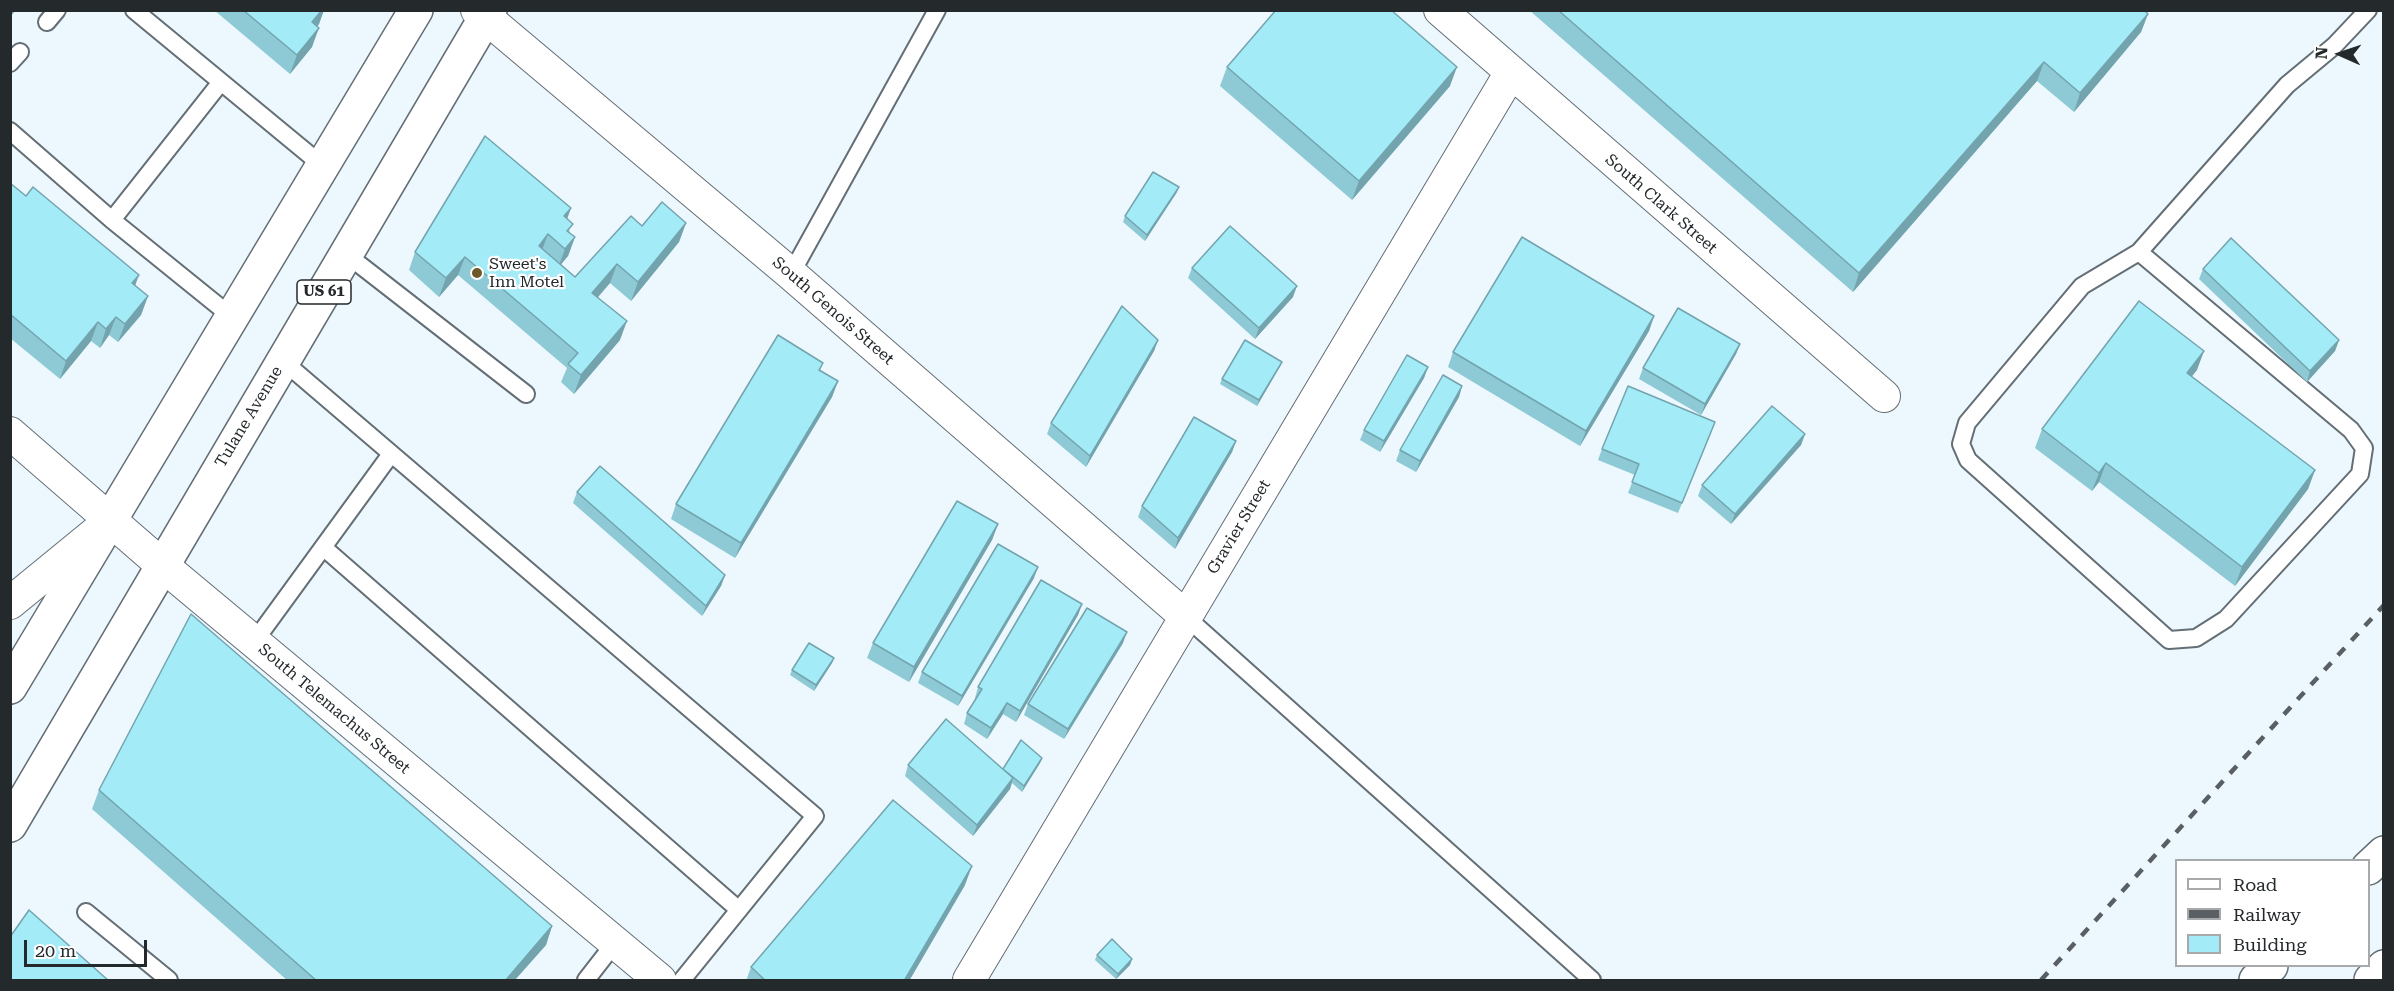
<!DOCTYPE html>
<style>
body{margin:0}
#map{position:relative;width:2394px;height:991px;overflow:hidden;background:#edf7fe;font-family:"Roboto Serif",serif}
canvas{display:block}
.frame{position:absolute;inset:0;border:12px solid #24292c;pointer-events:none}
.legend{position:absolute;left:2175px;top:859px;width:195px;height:108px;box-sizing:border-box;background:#fff;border:2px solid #a7a9ab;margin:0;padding:8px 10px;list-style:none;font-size:18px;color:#24292c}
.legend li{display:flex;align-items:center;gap:12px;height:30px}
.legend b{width:30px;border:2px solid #a7a9ab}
.north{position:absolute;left:2310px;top:24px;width:60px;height:60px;-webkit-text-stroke:4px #fff;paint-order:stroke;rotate:273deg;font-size:16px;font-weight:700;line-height:24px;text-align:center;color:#24292c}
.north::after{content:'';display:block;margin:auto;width:21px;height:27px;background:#24292c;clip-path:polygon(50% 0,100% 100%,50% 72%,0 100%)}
.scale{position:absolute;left:24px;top:940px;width:123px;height:27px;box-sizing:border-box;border:3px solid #24292c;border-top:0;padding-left:8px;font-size:18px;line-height:21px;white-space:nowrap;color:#24292c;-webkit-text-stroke:4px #fff;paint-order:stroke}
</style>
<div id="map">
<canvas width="2394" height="991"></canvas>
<div class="frame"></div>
<ul class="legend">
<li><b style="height:8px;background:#fff"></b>Road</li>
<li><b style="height:8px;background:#595f63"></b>Railway</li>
<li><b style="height:16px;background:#a4ebf8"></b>Building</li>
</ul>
<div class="north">N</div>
<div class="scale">20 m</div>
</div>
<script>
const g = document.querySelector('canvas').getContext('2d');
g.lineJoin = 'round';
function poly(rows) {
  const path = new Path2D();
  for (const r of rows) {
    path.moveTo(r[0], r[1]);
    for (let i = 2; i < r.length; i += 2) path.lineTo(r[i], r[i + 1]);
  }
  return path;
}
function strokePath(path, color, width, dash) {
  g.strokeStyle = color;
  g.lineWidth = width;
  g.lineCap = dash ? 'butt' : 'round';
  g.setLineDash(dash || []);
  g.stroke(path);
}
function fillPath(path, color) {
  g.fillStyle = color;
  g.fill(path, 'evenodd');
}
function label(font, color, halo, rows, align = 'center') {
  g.font = font + ' "Roboto Serif",serif';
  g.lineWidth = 4.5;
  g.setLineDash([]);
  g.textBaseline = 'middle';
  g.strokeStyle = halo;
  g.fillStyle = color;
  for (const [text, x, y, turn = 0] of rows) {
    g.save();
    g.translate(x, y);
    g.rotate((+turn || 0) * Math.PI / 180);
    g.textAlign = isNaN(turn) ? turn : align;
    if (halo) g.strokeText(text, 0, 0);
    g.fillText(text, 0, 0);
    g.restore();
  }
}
const lane = poly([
 [134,10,323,166],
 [47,22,57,10],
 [10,63,20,52],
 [10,131,112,220,232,317],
 [112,220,221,82],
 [2139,252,2351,430,2364,448,2360,474,2226,619,2196,638,2169,640,1968,460,1961,444,1967,423,2082,286,2139,252,2287,85,2334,46,2368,10],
 [346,254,526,394],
 [791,274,937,10],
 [283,361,815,816,682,980],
 [323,547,739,910],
 [1185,616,1592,980],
 [254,642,391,454],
 [86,912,169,980],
 [586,980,614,944]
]);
const street = poly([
 [477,10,791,274,1185,616],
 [1440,10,1884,396],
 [10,433,162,565,660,980],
 [10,603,103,527],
 [969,980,1510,74]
]);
const primary = poly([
 [10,687,416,10],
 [10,825,490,10]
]);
const highway = poly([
 [2368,868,2384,853],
 [2256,980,2271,966],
 [2371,980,2384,967]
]);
strokePath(lane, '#646e75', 20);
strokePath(street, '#646e75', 34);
strokePath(primary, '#646e75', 36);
strokePath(highway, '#646e75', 36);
strokePath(lane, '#fff', 16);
strokePath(street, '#fff', 32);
strokePath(primary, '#fff', 33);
strokePath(highway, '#fff', 33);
strokePath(poly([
 [2041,980,2384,605]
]), '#595f63', 4.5, [10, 10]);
fillPath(poly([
 [214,10,324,10,319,24,317,27,312,47,290,74],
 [1529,10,2144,10,2148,14,2141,32,2074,112,2037,81,1853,292],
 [1227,67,1450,86,1352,200,1220,86],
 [10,183,148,296,141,315,118,342,109,335,100,348,91,341,60,379,10,338],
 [1177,192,1145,241,1123,222,1125,216],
 [571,208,567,219,570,233,575,237,568,256,561,264,575,277,642,226,686,223,679,242,631,301,610,283,598,297,620,340,574,394,561,382,567,368,458,275,439,297,409,270,415,252],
 [1192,268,1293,297,1255,339,1188,278],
 [2203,269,2339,340,2335,351,2307,382,2199,279],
 [1654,316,1649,331,1580,446,1448,367,1453,352],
 [1158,340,1154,351,1086,467,1047,434,1051,423],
 [1740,344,1736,354,1701,415,1639,379,1643,368],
 [1282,362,1279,368,1257,406,1220,384,1222,379],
 [823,363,820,371,838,381,832,397,735,558,671,519,676,504],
 [1428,367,1424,378,1380,452,1360,440,1364,430],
 [2197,370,2192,376,2315,470,2308,489,2235,586,2099,482,2092,491,2035,448,2042,429],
 [1462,386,1459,397,1416,472,1396,461,1400,450],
 [1711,433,1678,513,1628,493,1635,475,1598,460,1602,449],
 [1805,434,1801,445,1731,524,1698,496,1702,485],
 [1236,441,1232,452,1175,549,1138,517,1142,506],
 [577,492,725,575,721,586,702,616,573,503],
 [998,524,992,540,909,682,867,658,873,643],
 [1034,578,958,706,918,683,922,672],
 [1082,604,1078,615,1016,722,1003,714,987,739,964,724,967,713,976,699,975,698,978,687],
 [1123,643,1064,739,1024,715,1028,704],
 [834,658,832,663,814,691,790,675,792,670],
 [1042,758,1040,763,1022,792,1012,783,1010,789,973,836,905,776,908,765,1003,769],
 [99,790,552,926,546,945,514,981,288,981,92,809],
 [965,885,909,981,746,981,751,967],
 [1097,955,1132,959,1130,965,1116,979,1095,960]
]), '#8dcad5');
fillPath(poly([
 [10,10,16,10,10,17],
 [322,10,324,10,319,24,305,41,312,22],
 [2148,14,2141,32,2074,112,2080,93],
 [319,28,312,47,290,74,297,55],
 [2044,62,2037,81,1853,292,1859,273],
 [1457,67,1450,86,1352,200,1359,181],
 [1179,187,1177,192,1145,241,1147,235],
 [571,208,564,227,564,216],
 [686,223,679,242,631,301,638,282],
 [548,234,541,253,539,246],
 [575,237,568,256,558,268,565,249],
 [465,257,458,275,439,297,446,278],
 [617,264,610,283,586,311,592,293],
 [139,275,132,294,132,283],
 [1297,286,1293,297,1255,339,1259,328],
 [148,296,141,315,118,342,125,324],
 [1654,316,1649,331,1580,446,1586,431],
 [116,317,109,335,100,348,106,329],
 [627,321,620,340,574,394,581,375],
 [98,322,91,341,60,379,66,361],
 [1158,340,1154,351,1086,467,1090,456],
 [2339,340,2335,351,2307,382,2310,371],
 [1740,344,1736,354,1701,415,1705,404],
 [2204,351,2197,370,2180,391,2187,373],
 [1282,362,1279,368,1257,406,1259,400],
 [1428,367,1424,378,1380,452,1384,441],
 [838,381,832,397,735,558,741,543],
 [1462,386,1459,397,1416,472,1420,461],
 [1805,434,1801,445,1731,524,1735,514],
 [1236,441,1232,452,1175,549,1178,538],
 [2106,463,2099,482,2092,491,2099,473],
 [2315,470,2308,489,2235,586,2242,567],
 [998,524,992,540,909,682,914,667],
 [1038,567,1034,578,958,706,962,696],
 [725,575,721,586,702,616,706,606],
 [1082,604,1078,615,1016,722,1020,711],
 [1127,632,1123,643,1064,739,1068,729],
 [834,658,832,663,814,691,816,685],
 [1007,703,1003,714,987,739,991,728],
 [1042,758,1040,763,1022,792,1024,786],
 [1013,778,1010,789,973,836,977,825],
 [972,866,965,885,909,981,904,981],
 [552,926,546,945,514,981,505,981],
 [1132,959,1130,965,1116,979,1118,974]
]), '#73a4ae');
const building = poly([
 [243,10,322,10,312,22,319,28,297,55,243,10],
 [1276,10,1391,10,1457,67,1359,181,1227,67,1276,10],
 [1558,10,2144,10,2148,14,2080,93,2044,62,1859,273,1558,10],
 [485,136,571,208,564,216,573,224,567,231,575,237,565,249,548,234,539,246,575,277,631,216,642,226,662,202,686,223,638,282,617,264,592,293,627,321,581,375,568,364,578,353,465,257,446,278,415,252,485,136],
 [1153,172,1179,187,1147,235,1125,216,1153,172],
 [10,183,26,196,33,187,139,275,132,283,148,296,125,324,116,317,106,329,98,322,66,361,10,314,10,183],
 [1230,226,1297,286,1259,328,1192,268,1230,226],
 [1522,237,1654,316,1586,431,1453,352,1522,237],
 [2231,238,2339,340,2310,371,2203,269,2231,238],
 [2139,301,2204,351,2187,373,2315,470,2242,567,2106,463,2099,473,2042,429,2139,301],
 [1122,306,1158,340,1090,456,1051,423,1122,306],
 [1678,308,1740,344,1705,404,1643,368,1678,308],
 [778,335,823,363,819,370,838,381,741,543,676,504,778,335],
 [1245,340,1282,362,1259,400,1222,379,1245,340],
 [1407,355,1428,367,1384,441,1364,430,1407,355],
 [1443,375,1462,386,1420,461,1400,450,1443,375],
 [1628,386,1715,422,1682,503,1632,482,1639,464,1602,449,1628,386],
 [1772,406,1805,434,1735,514,1702,485,1772,406],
 [1194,417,1236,441,1178,538,1142,506,1194,417],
 [600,466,725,575,706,606,577,492,600,466],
 [957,501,998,524,914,667,873,643,957,501],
 [998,544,1038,567,962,696,922,672,998,544],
 [1041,580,1082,604,1020,711,1007,703,991,728,967,713,982,689,978,687,1041,580],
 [1087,608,1127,632,1068,729,1028,704,1087,608],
 [191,614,552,926,505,981,317,981,99,790,191,614],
 [809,643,834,658,816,685,792,670,809,643],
 [946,719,1013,778,977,825,908,765,946,719],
 [1021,740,1042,758,1024,786,1003,769,1021,740],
 [893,800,972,866,904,981,766,981,751,967,893,800],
 [29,910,109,981,10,981,10,937,29,910],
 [1112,939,1132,959,1118,974,1097,955,1112,939]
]);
fillPath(building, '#a4ebf8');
strokePath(building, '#73a4ae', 1.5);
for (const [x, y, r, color] of [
 [477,273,6,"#6f5929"]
]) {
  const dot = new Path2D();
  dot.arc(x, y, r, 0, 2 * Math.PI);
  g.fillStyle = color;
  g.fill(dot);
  strokePath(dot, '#fff', 2);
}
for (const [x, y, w] of [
 [324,292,54]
]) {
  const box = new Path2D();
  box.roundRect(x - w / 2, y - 12, w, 24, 4.5);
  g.fillStyle = '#fff';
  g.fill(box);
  strokePath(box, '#24292c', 1.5);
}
label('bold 15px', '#24292c', null, [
 ["US 61",324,292]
]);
label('16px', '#24292c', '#fff', [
 ["South Clark Street",1661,204,41],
 ["South Genois Street",833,311,41],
 ["Tulane Avenue",249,417,-59],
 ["Gravier Street",1239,527,-59],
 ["South Telemachus Street",334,709,40]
]);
label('16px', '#24292c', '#fff', [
 ["Sweet's",489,264],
 ["Inn Motel",489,282]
], 'left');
</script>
